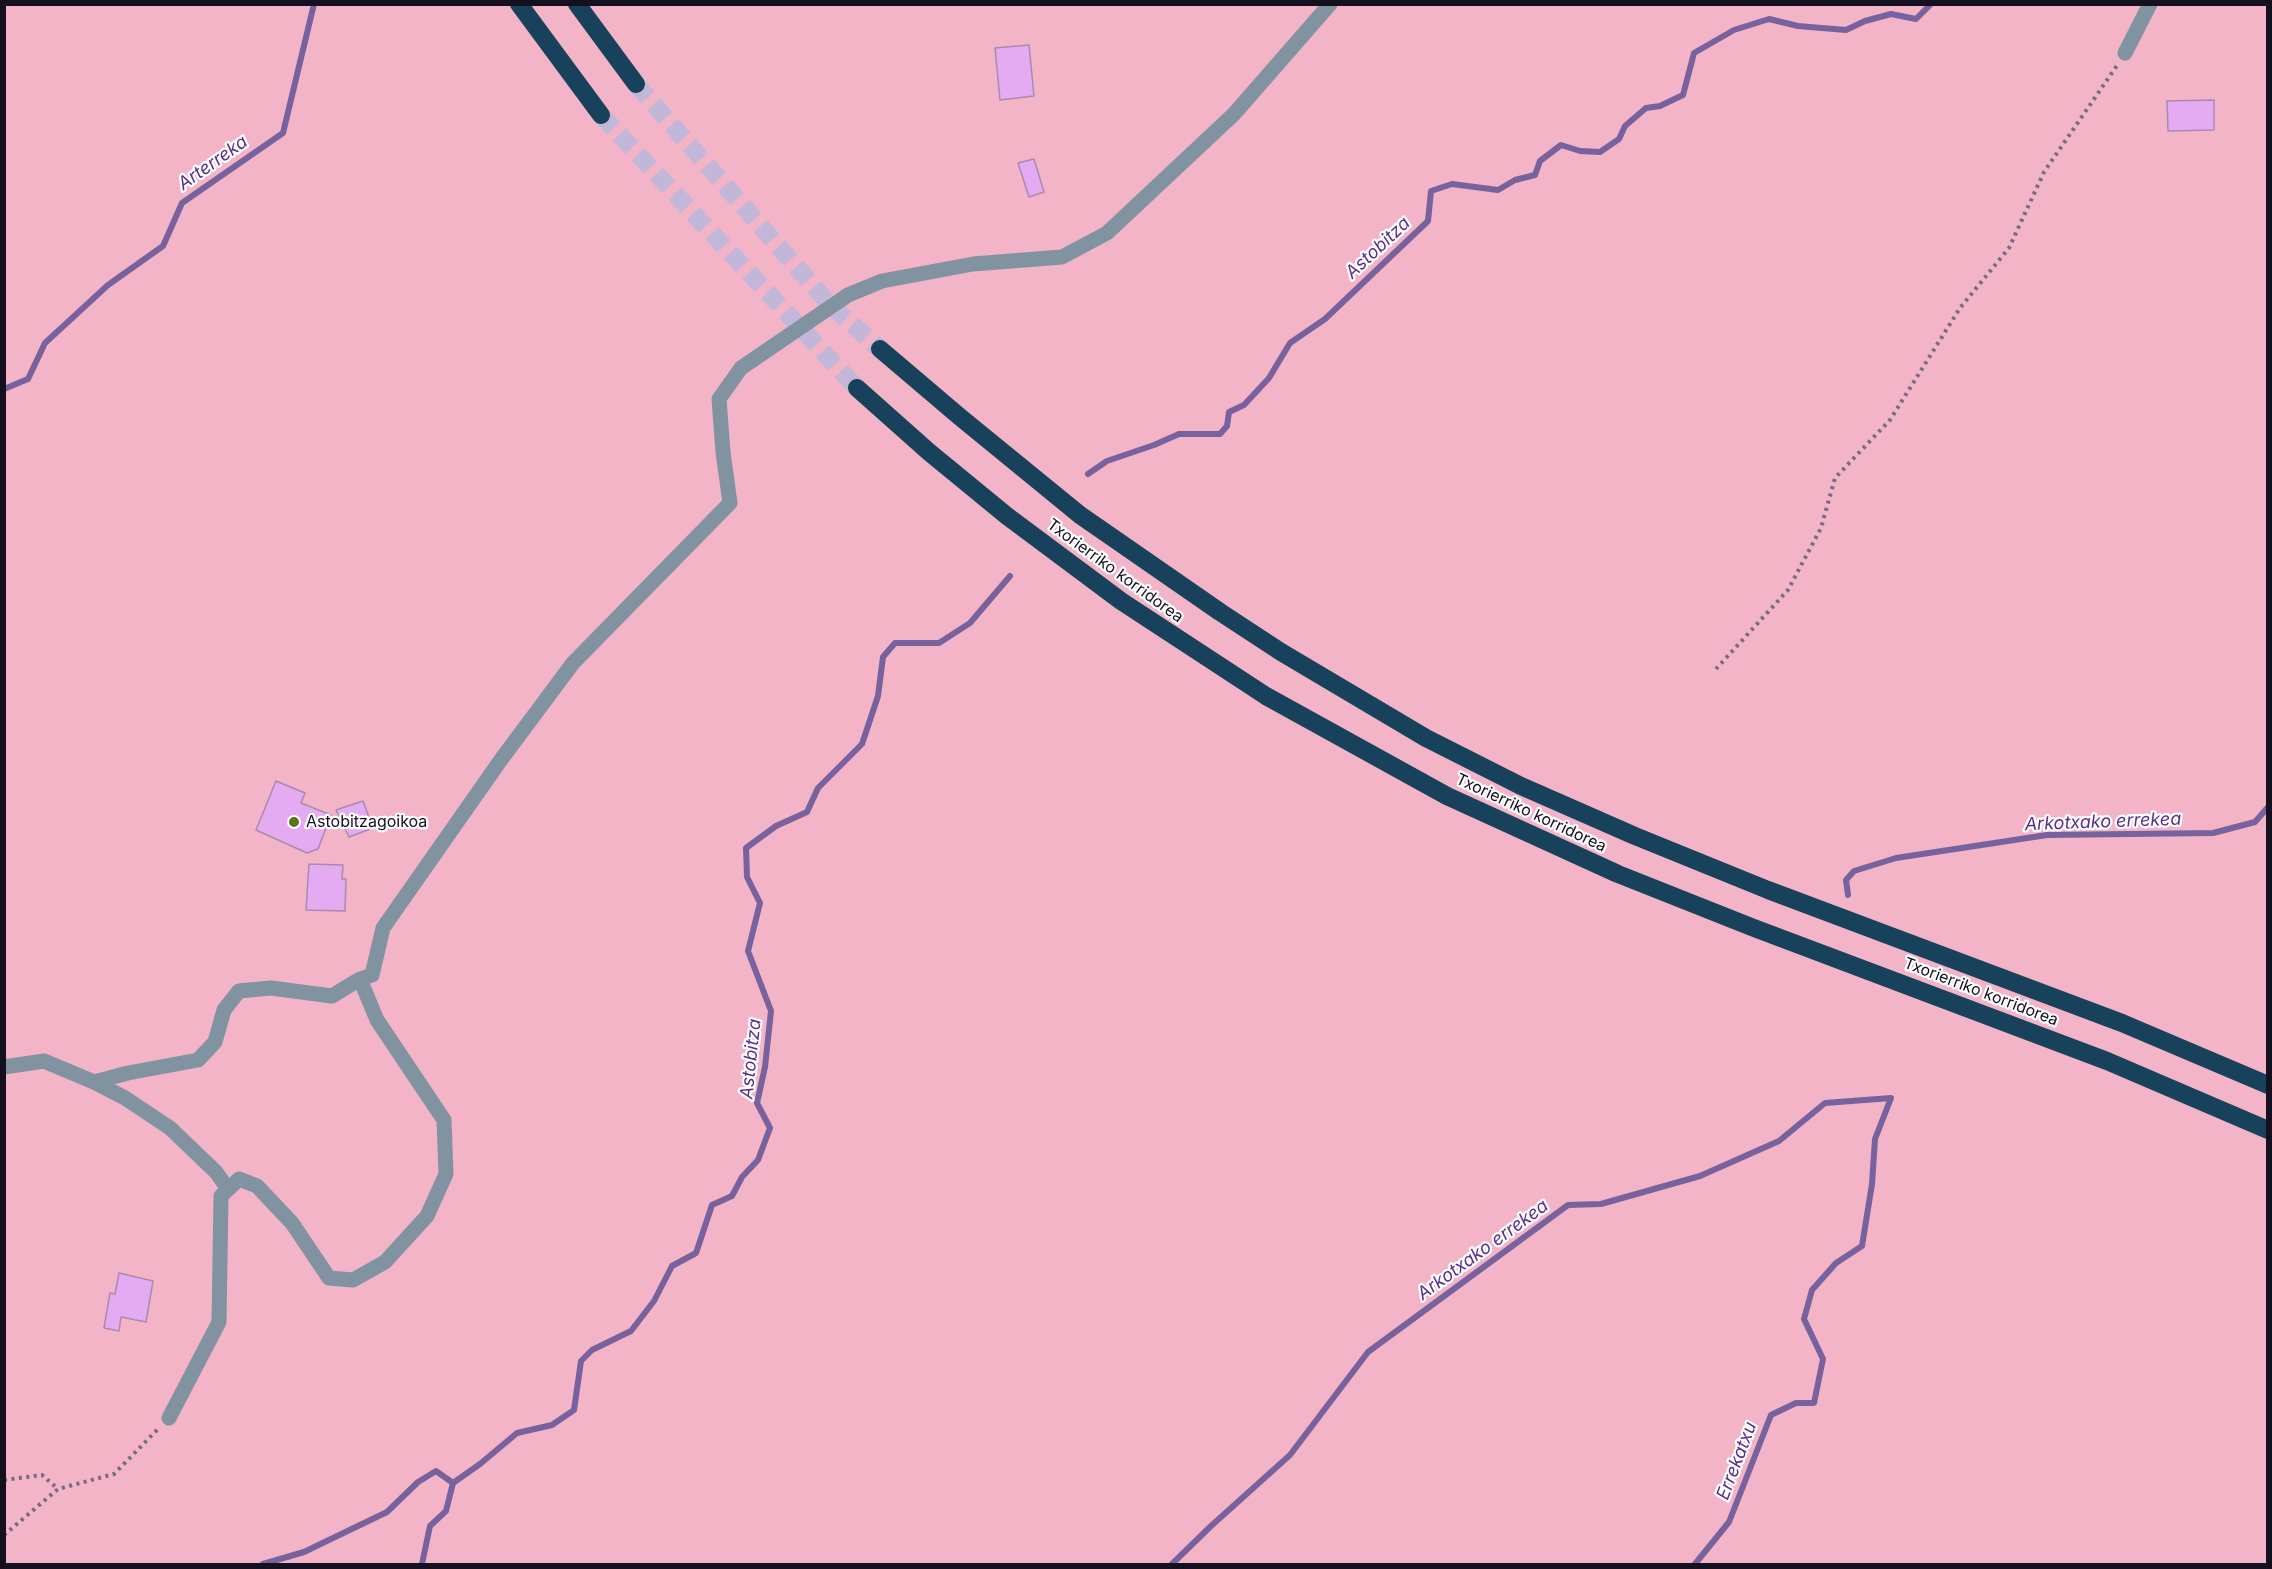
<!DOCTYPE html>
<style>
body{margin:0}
#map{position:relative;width:2272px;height:1569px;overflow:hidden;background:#e1d5fa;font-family:Inter,sans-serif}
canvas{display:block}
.frame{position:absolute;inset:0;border:6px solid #15101f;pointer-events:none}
</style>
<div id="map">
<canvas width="2272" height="1569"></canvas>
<div class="frame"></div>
</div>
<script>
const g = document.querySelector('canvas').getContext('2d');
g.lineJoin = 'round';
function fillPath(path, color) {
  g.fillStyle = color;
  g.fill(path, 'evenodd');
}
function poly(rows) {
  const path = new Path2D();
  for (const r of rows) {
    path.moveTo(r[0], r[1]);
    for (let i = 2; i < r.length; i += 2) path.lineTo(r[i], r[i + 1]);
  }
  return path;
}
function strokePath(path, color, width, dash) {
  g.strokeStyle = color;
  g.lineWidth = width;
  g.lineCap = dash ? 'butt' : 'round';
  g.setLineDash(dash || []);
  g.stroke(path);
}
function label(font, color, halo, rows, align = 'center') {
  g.font = font + ' Inter,sans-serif';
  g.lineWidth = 4.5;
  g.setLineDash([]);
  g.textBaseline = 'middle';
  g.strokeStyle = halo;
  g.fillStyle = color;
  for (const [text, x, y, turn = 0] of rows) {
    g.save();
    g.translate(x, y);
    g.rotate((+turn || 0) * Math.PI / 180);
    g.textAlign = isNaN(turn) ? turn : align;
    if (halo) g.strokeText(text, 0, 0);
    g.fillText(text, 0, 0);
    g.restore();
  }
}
fillPath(poly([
 [5,5,2267,5,2267,1564,5,1564]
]), '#f2b4c6');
strokePath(poly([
 [4,389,28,379,45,343,108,285,163,246,182,203,283,133,314,4],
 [1088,474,1107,461,1154,445,1179,434,1220,434,1227,426,1229,412,1244,405,1269,378,1290,343,1325,319,1428,221,1431,191,1452,184,1498,190,1515,180,1535,175,1540,161,1561,145,1580,151,1600,152,1619,139,1625,126,1646,108,1660,106,1683,95,1694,53,1734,30,1769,19,1798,26,1846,30,1865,21,1891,14,1916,19,1931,4],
 [1848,895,1846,880,1854,871,1896,858,2047,835,2213,833,2255,822,2268,807],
 [263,1564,304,1552,387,1512,418,1482,436,1471,453,1483],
 [422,1564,430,1526,446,1511,453,1483,480,1464,517,1433,552,1425,574,1410,581,1361,592,1350,631,1331,654,1301,672,1266,696,1253,712,1205,732,1196,742,1177,758,1160,770,1128,757,1103,765,1067,771,1011,748,951,760,903,747,877,746,848,776,826,807,812,818,788,862,744,878,696,883,657,895,643,939,643,970,623,1010,576],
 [1172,1564,1211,1526,1290,1455,1368,1352,1568,1205,1601,1204,1700,1176,1779,1141,1825,1103,1891,1098,1875,1139,1872,1184,1862,1246,1836,1263,1812,1290,1804,1319,1823,1359,1814,1403,1796,1403,1771,1415,1729,1522,1695,1564]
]), '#77629d', 6);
const building = poly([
 [1029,45,1034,96,1000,100,995,48,1029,45],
 [2214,100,2214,130,2168,131,2167,101,2214,100],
 [1034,159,1044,192,1029,197,1018,163,1034,159],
 [276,781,305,793,301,803,331,815,318,849,307,853,256,830,276,781],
 [363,801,373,828,349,837,336,810,363,801],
 [309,864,343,865,342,879,346,879,345,911,306,910,309,864],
 [119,1273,153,1281,146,1322,121,1317,119,1331,104,1328,110,1293,115,1294,119,1273]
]);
fillPath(building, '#e5abf2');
strokePath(building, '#a98ab0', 1.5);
strokePath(poly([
 [636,84,830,305,880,349],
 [601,115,857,388]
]), '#c2b7d9', 18, [18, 9]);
strokePath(poly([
 [1716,669,1788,590,1821,528,1835,478,1890,420,1960,308,2009,248,2044,172,2118,64],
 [4,1480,42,1475,58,1489],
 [4,1535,58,1489,114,1474,158,1429]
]), '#746b85', 4, [3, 4.5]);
strokePath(poly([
 [2125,53,2150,4],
 [4,1067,44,1061,94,1082,128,1073,198,1060,215,1042,224,1010,239,991,271,988,332,996,360,979,372,975,383,928,500,761,573,663,730,503,723,452,719,399,741,368,848,295,882,281,973,264,1062,257,1107,233,1234,114,1330,4],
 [94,1082,125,1098,170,1128,216,1172,228,1189],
 [169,1418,219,1322,221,1196,239,1179,257,1186,292,1223,329,1278,353,1280,385,1262,427,1216,446,1174,444,1120,377,1020,360,979]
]), '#8193a1', 15);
strokePath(poly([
 [519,4,601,115],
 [577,4,636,84],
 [880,349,960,417,1080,515,1220,612,1281,652,1426,738,1521,786,1635,836,1768,890,2122,1023,2268,1085],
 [857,388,929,452,1007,516,1121,601,1266,696,1447,796,1618,874,1754,928,2107,1061,2268,1130]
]), '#18415c', 18);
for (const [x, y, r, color] of [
 [294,822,6,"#60701d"]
]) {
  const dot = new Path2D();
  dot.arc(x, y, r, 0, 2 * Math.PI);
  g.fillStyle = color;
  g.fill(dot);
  strokePath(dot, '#fdfdfd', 2);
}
label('16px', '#15101f', '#fdfdfd', [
 ["Txorierriko korridorea",1115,571,36],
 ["Txorierriko korridorea",1531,813,25],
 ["Txorierriko korridorea",1981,992,21]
]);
label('16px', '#15101f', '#fdfdfd', [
 ["Astobitzagoikoa",306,822]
], 'left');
label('italic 18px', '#58308c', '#fdfdfd', [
 ["Arterreka",213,163,-35],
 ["Astobitza",1378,248,-43],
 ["Arkotxako errekea",2103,822,-2],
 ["Astobitza",751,1059,-84],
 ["Arkotxako errekea",1483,1250,-36],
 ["Errekatxu",1737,1461,-69]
]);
</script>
